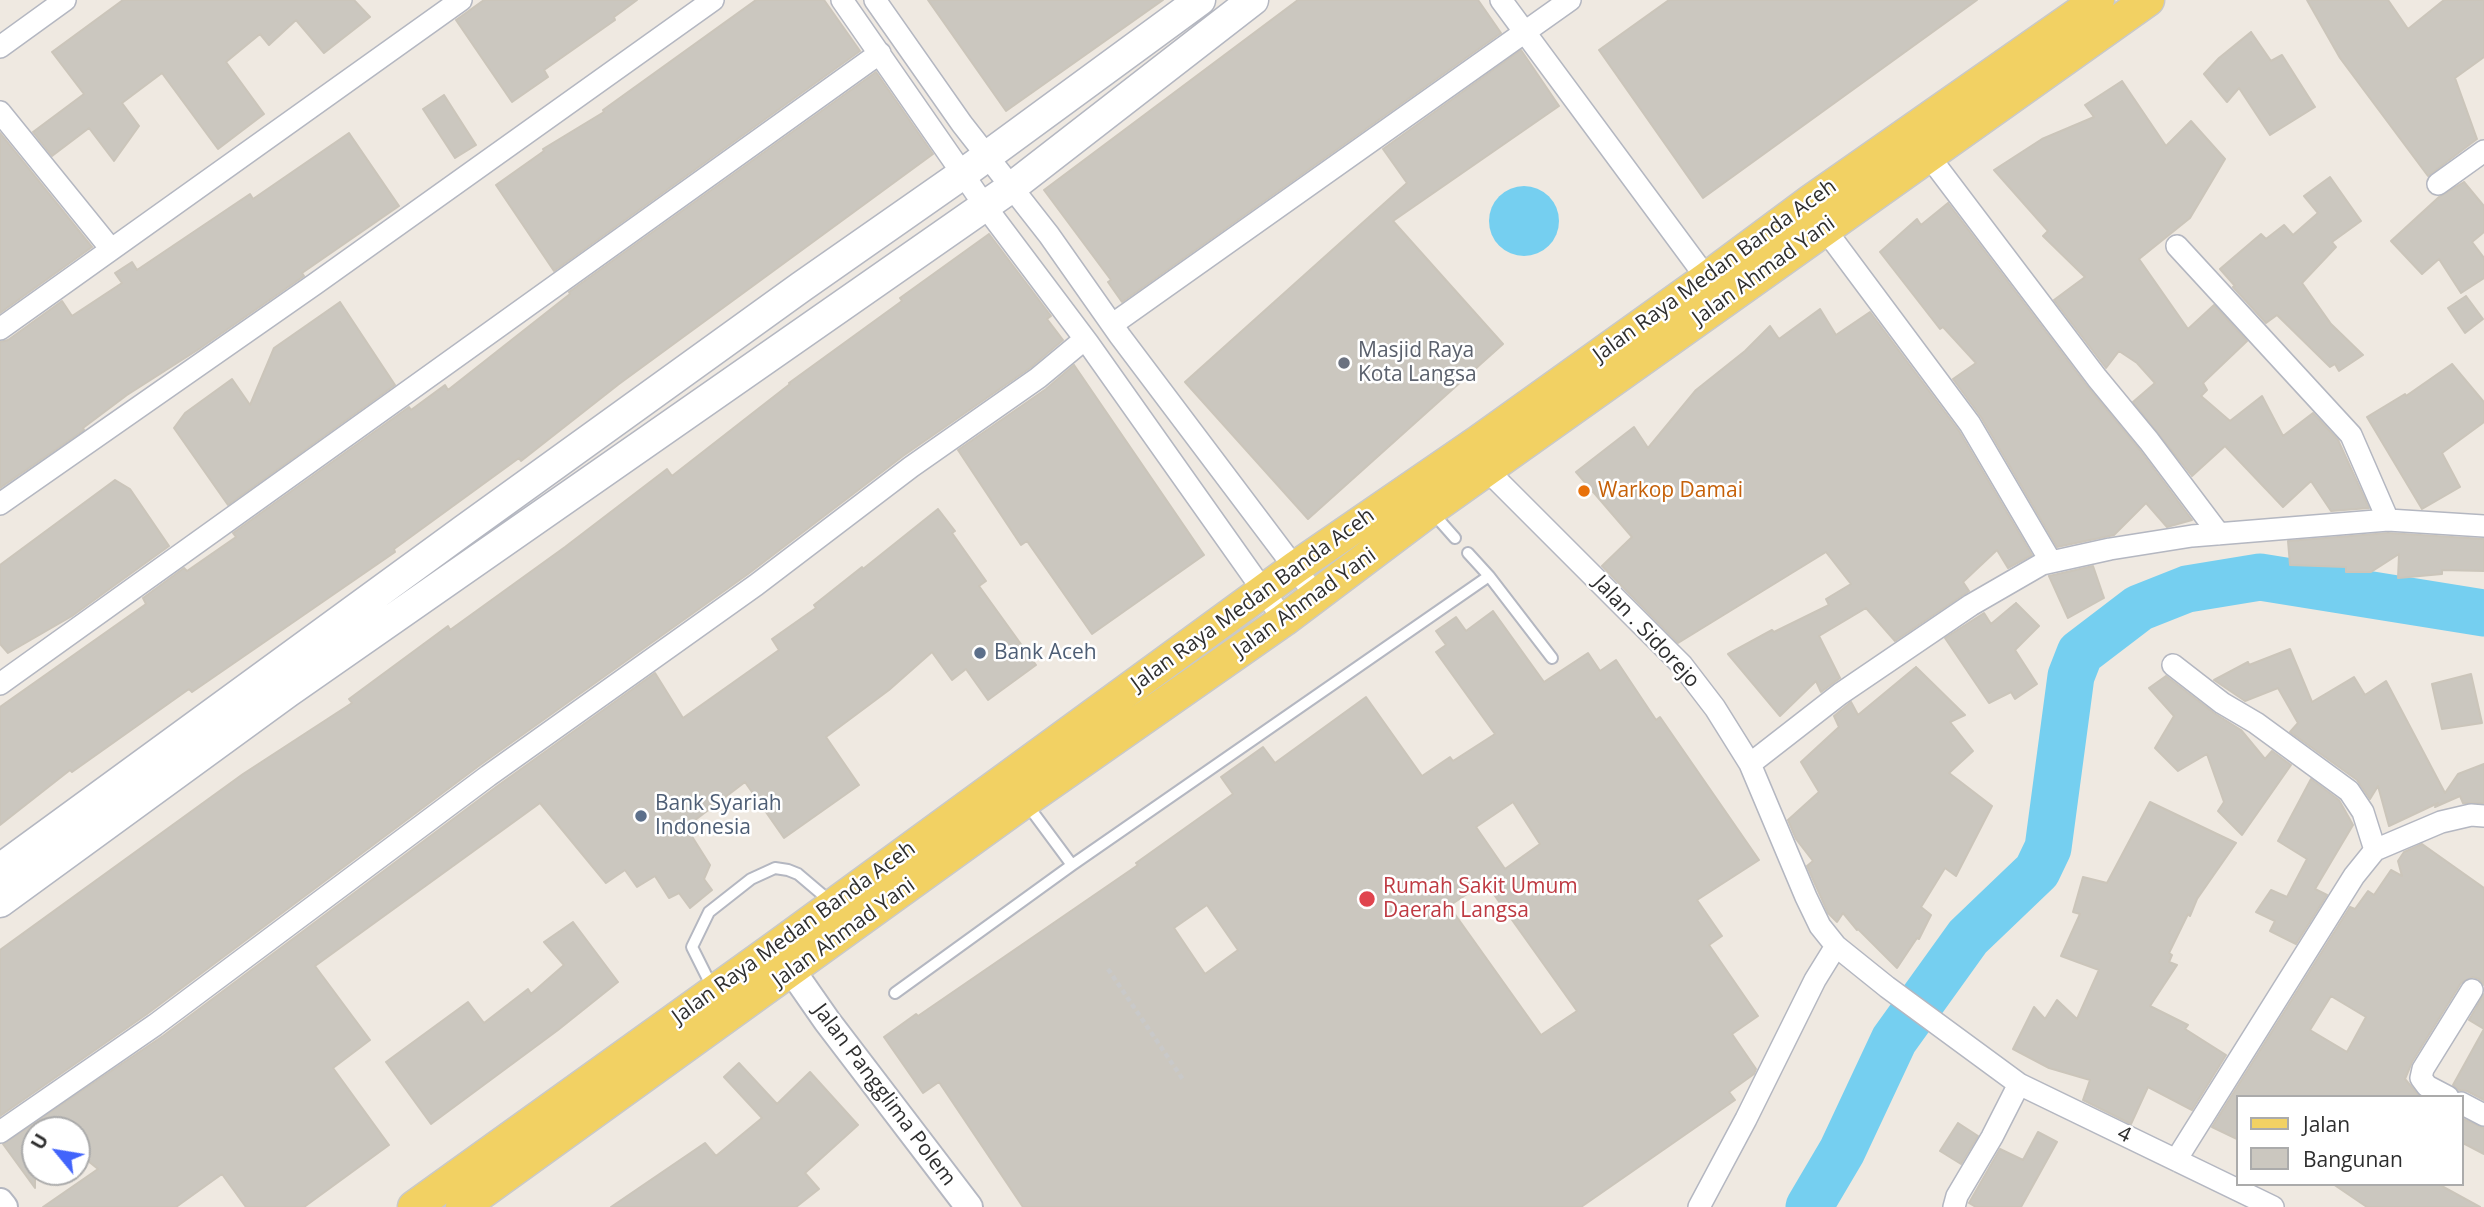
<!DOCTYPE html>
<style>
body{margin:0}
#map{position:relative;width:2484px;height:1207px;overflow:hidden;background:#efe9e1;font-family:"Open Sans",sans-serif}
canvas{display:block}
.legend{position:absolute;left:2236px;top:1095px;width:228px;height:91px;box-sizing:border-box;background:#fff;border:2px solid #ababab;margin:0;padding:9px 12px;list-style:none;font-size:21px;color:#2e2e2e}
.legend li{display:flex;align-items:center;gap:14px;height:35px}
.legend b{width:35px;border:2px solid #ababab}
.north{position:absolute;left:21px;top:1116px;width:70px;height:70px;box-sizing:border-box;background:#fff;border:2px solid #ababab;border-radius:50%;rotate:300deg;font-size:19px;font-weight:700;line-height:28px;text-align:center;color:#2e2e2e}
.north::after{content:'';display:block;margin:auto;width:24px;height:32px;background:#4264fb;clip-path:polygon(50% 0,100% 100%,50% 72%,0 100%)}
</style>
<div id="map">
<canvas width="2484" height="1207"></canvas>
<ul class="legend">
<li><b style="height:9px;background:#f2d163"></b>Jalan</li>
<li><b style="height:19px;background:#cbc7bf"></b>Bangunan</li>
</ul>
<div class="north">U</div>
</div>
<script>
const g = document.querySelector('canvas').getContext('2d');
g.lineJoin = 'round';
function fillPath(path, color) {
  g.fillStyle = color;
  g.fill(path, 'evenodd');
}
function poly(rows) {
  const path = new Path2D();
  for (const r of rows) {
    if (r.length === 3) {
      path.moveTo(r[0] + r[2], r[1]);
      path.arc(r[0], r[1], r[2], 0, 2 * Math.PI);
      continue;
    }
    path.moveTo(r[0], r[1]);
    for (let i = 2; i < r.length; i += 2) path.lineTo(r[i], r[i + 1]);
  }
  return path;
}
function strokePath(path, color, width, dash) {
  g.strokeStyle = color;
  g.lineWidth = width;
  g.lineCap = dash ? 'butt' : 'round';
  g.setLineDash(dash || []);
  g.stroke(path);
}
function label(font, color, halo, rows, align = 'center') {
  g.font = font + ' "Open Sans",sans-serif';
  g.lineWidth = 5;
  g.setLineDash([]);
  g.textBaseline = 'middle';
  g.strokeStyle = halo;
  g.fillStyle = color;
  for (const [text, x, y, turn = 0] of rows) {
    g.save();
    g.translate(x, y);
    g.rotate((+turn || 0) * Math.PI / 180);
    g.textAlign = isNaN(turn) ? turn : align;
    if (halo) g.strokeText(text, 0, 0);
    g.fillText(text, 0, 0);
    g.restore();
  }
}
fillPath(poly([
 [1524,221,35]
]), '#75cff0');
strokePath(poly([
 [1809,1207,1842,1151,1894,1040,1968,937,2037,871,2048,848,2071,676,2080,653,2139,608,2187,589,2260,577,2484,613]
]), '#75cff0', 47);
const building = poly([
 [123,0,354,0,370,17,324,53,296,20,269,45,260,34,226,62,264,114,218,149,162,73,122,103,139,126,114,161,89,128,52,156,33,132,84,94,52,52,123,0],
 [484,0,637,0,614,17,615,20,544,70,548,77,512,102,456,20,484,0],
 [756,0,824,0,860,51,554,271,496,185,544,151,543,149,604,112,603,110,756,0],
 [928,0,1163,0,1006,111,928,0],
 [1298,0,1478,0,1501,33,1122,302,1108,282,1111,280,1044,190,1298,0],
 [1669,0,1977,0,1703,198,1599,50,1669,0],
 [2307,0,2388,0,2408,29,2444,0,2484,0,2484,57,2455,78,2477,139,2428,176,2340,58,2307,0],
 [2251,32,2271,61,2282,55,2315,107,2270,135,2239,88,2227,102,2204,74,2219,58,2251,32],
 [1521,50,1559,106,1393,221,1503,344,1308,519,1185,382,1407,183,1383,149,1521,50],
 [876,72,933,154,619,384,521,461,519,458,394,549,395,552,192,692,189,689,72,772,70,770,0,825,0,707,146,604,143,598,184,568,187,571,236,537,233,533,409,407,411,410,445,385,448,390,570,294,569,292,876,72],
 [2122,81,2166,146,2191,121,2225,159,2190,218,2139,259,2188,329,2214,305,2247,341,2203,383,2207,390,2201,396,2230,421,2262,396,2283,436,2313,413,2338,440,2369,508,2331,511,2311,481,2283,507,2225,446,2192,476,2133,402,2155,383,2137,363,2119,351,2106,368,2054,300,2085,277,2043,236,2048,231,1994,170,2042,139,2094,117,2085,105,2122,81],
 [444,95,476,145,455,158,423,109,444,95],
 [0,133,92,247,0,313,0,133],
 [349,133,399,206,302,273,304,276,199,349,127,395,83,428,84,430,0,488,0,342,8,340,62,301,72,316,122,283,115,273,132,262,137,270,250,194,253,199,349,133],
 [2330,177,2361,221,2332,242,2336,247,2302,283,2331,324,2363,355,2339,371,2335,364,2330,367,2277,315,2266,323,2233,287,2235,286,2220,269,2261,234,2266,239,2284,225,2293,235,2318,213,2304,196,2330,177],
 [2464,182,2484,206,2484,232,2472,242,2484,258,2484,278,2461,293,2439,259,2422,274,2391,241,2439,197,2464,182],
 [1948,203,2087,386,2139,449,2192,520,2167,527,2146,503,2114,535,2057,547,1981,417,1953,379,1976,363,1943,327,1940,329,1880,252,1917,219,1921,225,1948,203],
 [989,234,1051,316,1047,319,1063,340,1030,368,903,456,748,574,480,765,147,1014,0,1116,0,950,243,774,352,703,349,699,448,626,450,630,565,547,667,469,672,476,790,384,789,383,902,301,900,298,989,234],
 [2466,296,2483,319,2465,333,2448,308,2466,296],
 [340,302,395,385,228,505,174,428,185,413,232,379,250,405,274,348,340,302],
 [1820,309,1836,335,1870,312,1959,431,2032,555,2008,568,1997,550,1963,582,1969,591,1895,641,1866,608,1819,636,1840,678,1821,692,1816,681,1780,716,1728,654,1772,630,1774,632,1829,605,1826,599,1851,584,1826,552,1678,643,1602,566,1632,537,1576,472,1634,427,1648,448,1696,390,1745,351,1770,326,1779,339,1820,309],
 [2452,364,2484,402,2484,422,2442,453,2460,487,2422,509,2367,417,2405,394,2406,396,2452,364],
 [1074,365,1204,555,1092,634,1027,541,1021,545,958,450,1046,389,1074,365],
 [115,480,130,489,169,546,72,616,8,653,0,644,0,565,115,480],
 [938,509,955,531,952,533,986,581,979,586,1036,665,988,700,966,669,952,680,932,652,889,690,826,737,859,785,784,838,745,782,686,827,710,865,704,879,712,890,690,908,679,893,669,898,655,876,637,887,625,870,606,883,540,803,315,966,370,1040,333,1068,389,1145,304,1207,246,1207,222,1174,176,1207,43,1207,98,1169,77,1152,77,1130,35,1130,35,1188,3,1144,163,1036,496,787,655,673,683,718,779,650,772,639,816,608,814,605,862,567,863,569,938,509],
 [2388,533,2484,539,2484,571,2442,570,2442,574,2398,578,2399,554,2371,572,2346,572,2346,567,2290,565,2288,541,2388,533],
 [2093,566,2104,598,2068,618,2049,576,2093,566],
 [2016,603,2039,626,2015,650,2037,684,2015,699,2011,692,1989,703,1945,638,1984,613,1991,624,2016,603],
 [1493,611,1544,682,1588,653,1600,671,1616,660,1656,720,1660,717,1759,860,1697,900,1722,936,1709,945,1758,1016,1732,1034,1756,1069,1754,1074,1729,1092,1735,1100,1581,1207,1023,1207,939,1082,923,1093,884,1037,916,1014,918,1016,1138,865,1136,863,1233,794,1221,777,1263,747,1275,763,1366,697,1422,776,1450,757,1453,761,1495,734,1436,652,1446,645,1436,631,1456,617,1466,631,1493,611],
 [1513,802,1540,844,1505,869,1476,827,1513,802],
 [1485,882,1577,1011,1541,1035,1449,906,1485,882],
 [1207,905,1238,950,1205,974,1174,928,1207,905],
 [2290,649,2312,702,2354,677,2365,695,2386,681,2445,793,2458,774,2484,764,2484,803,2463,803,2460,796,2435,807,2438,803,2389,826,2378,786,2370,799,2357,780,2290,732,2298,723,2278,688,2245,701,2214,680,2248,662,2249,665,2290,649],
 [1916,667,1965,715,1950,722,1973,751,1949,773,1992,806,1956,876,1945,868,1921,907,1931,915,1919,939,1917,938,1897,968,1858,929,1857,930,1843,913,1837,922,1828,913,1807,866,1813,861,1796,839,1788,820,1819,792,1801,762,1839,727,1834,716,1851,702,1858,715,1916,667],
 [2471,674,2482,723,2442,729,2432,684,2471,674],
 [2166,676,2214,713,2241,730,2265,759,2272,751,2291,765,2242,835,2218,811,2224,802,2207,754,2178,771,2155,748,2174,716,2149,688,2166,676],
 [2311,779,2339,800,2353,825,2315,889,2327,895,2296,944,2270,931,2275,921,2256,912,2271,890,2287,897,2307,859,2278,841,2311,779],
 [2150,802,2236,843,2197,899,2190,916,2188,914,2169,953,2172,955,2169,962,2177,965,2150,1006,2188,1025,2185,1029,2226,1055,2192,1110,2148,1087,2131,1124,2083,1100,2090,1080,2049,1068,2013,1049,2034,1007,2045,1019,2057,1000,2077,1019,2099,970,2061,956,2080,914,2073,912,2083,877,2107,883,2150,802],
 [2422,844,2484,888,2484,985,2479,979,2473,977,2461,983,2412,1062,2405,1079,2420,1097,2237,1097,2237,1139,2212,1127,2350,907,2355,909,2368,891,2374,895,2391,870,2402,876,2398,861,2404,852,2422,844],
 [2331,996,2366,1017,2347,1052,2310,1030,2331,996],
 [573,922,618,982,558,1030,431,1124,386,1062,468,1002,484,1023,528,989,531,994,564,965,544,942,573,922],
 [2484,994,2484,1100,2467,1091,2459,1090,2453,1085,2484,1029,2469,1020,2484,994],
 [739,1063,777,1104,810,1072,858,1125,805,1173,819,1189,796,1207,611,1207,705,1143,716,1156,762,1118,724,1077,739,1063],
 [2461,1118,2484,1128,2484,1154,2461,1142,2461,1118],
 [1958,1123,1978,1136,1961,1164,1940,1151,1958,1123],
 [2038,1132,2057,1142,2021,1207,1976,1207,1969,1203,2000,1149,2023,1160,2038,1132],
 [2333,1184,2438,1184,2480,1207,2367,1207,2333,1184]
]);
fillPath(building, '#cbc7bf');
strokePath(building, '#cbc5ba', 2);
const service = poly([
 [1432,512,1455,538],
 [1468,553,1489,576,1552,658],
 [1026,803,1072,865],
 [713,989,692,947,709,912,751,879,775,868,788,870,798,874,831,902],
 [895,993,1072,865,1489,576]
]);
const minor = poly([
 [842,0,985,206,1088,343,1284,620],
 [875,0,962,124,1049,235,1120,336,1316,596],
 [1501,0,1714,288],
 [0,47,65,0],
 [0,112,111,249],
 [1928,155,2097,378,2149,441,2219,534],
 [2438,184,2484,151],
 [1824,228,1970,424,2051,562],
 [2177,246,2351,435,2388,520],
 [1113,324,1570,0],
 [0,329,461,0],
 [1488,471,1682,665,1715,708,1750,764,1806,897,1820,926,1836,946,1887,987,2019,1084,2273,1207],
 [0,504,315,284,713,0],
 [2173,665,2222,703,2256,723,2349,791,2363,812,2375,850],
 [0,684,880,53],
 [1750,764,1840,694,1971,605,2042,564,2110,549,2192,536,2388,520,2484,526],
 [2448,1097,2427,1086,2421,1078,2423,1069,2472,990],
 [2461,1103,2484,1115],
 [0,1132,155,1025,488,776,756,585,911,467,1038,378,1085,339],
 [2176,1160,2354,876,2375,850,2441,822,2471,815,2484,816],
 [1699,1207,1746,1119,1815,980,1836,946],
 [1954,1207,1957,1196,1992,1137,2019,1084]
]);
const tertiary = poly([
 [781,955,827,1021,969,1207],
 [0,1202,4,1207]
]);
const secondary = poly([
 [0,869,464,530,801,287,964,173,1200,0],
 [0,902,288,692,1012,187,1253,0]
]);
const primary = poly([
 [414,1207,776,947,1296,567,1478,442,1707,278,1812,200,2098,0],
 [462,1207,1025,801,1284,620,1430,510,2148,0]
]);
strokePath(service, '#b4b7c1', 14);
strokePath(minor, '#b4b7c1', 24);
strokePath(tertiary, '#b4b7c1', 30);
strokePath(secondary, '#b4b7c1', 33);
strokePath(primary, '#c9c9c9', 35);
strokePath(poly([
 [1108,969,1184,1081]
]), '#c9c9c9', 4.5, [5, 3.5]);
strokePath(service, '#fff', 10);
strokePath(minor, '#fff', 21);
strokePath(tertiary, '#fff', 26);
strokePath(secondary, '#fff', 30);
strokePath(primary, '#f2d163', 32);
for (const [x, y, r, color] of [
 [1344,363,7,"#6b7280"],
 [1584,491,7,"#e8710a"],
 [980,653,7,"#5c6f8a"],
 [641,816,7,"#5c6f8a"],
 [1367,899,9,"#e0444e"]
]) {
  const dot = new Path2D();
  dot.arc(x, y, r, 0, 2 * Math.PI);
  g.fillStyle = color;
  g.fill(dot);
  strokePath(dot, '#fff', 2.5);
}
label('21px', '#2e2e2e', '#fff', [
 ["Jalan Raya Medan Banda Aceh",1715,271,-36],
 ["Jalan Ahmad Yani",1764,271,-36],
 ["Jalan Raya Medan Banda Aceh",1253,600,-36],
 ["Jalan Ahmad Yani",1305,603,-36],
 ["Jalan . Sidorejo",1646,632,47],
 ["Jalan Raya Medan Banda Aceh",794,933,-36],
 ["Jalan Ahmad Yani",844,933,-36],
 ["Jalan Pangglima Polem",884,1095,53],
 ["4",2124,1135,26]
]);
label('21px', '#5b616d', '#fff', [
 ["Masjid Raya",1358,351],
 ["Kota Langsa",1358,375]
], 'left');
label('21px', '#c56008', '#fff', [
 ["Warkop Damai",1598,491]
], 'left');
label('21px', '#4e5e75', '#fff', [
 ["Bank Aceh",994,653],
 ["Bank Syariah",655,804],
 ["Indonesia",655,828]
], 'left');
label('21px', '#be3a42', '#fff', [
 ["Rumah Sakit Umum",1383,887],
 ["Daerah Langsa",1383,911]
], 'left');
</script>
